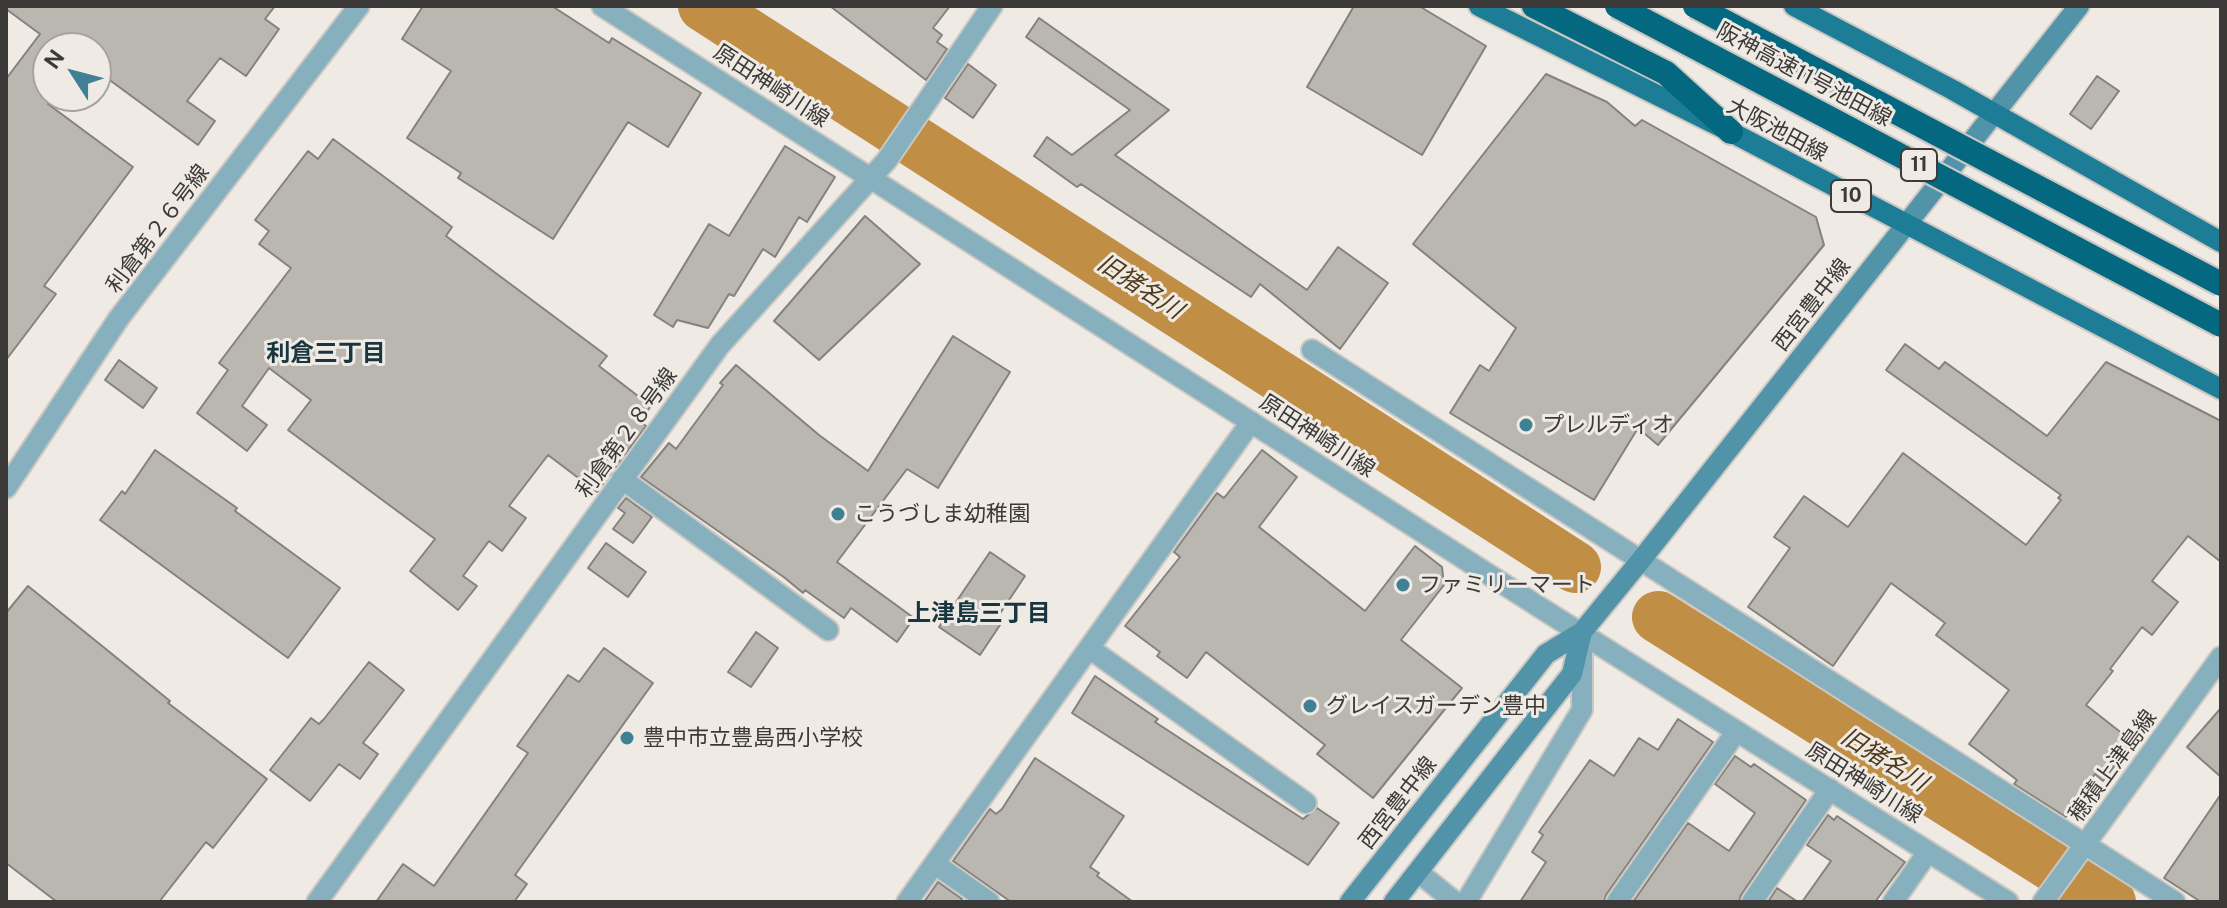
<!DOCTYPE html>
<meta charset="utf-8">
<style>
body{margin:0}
#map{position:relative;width:2227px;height:908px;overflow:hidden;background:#efeae4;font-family:"Public Sans",sans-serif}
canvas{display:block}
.frame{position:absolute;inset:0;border:8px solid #3c3a38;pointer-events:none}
.north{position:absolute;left:32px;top:32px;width:80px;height:80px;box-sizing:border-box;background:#efeae4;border:2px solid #a7a49f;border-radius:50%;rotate:306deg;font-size:22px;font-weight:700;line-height:32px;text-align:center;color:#3c3a38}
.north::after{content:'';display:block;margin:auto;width:28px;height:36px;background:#408094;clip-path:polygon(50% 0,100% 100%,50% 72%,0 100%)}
</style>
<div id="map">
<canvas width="2227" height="908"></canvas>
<div class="frame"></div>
<div class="north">N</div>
</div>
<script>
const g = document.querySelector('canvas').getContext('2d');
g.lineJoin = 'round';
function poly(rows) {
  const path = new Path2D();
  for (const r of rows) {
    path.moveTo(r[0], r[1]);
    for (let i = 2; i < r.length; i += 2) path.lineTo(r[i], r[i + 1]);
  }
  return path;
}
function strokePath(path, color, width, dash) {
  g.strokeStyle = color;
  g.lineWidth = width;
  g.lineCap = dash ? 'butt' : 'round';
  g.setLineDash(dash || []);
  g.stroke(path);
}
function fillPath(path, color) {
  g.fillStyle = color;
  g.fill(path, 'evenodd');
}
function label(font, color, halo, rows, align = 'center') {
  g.font = font + ' "Public Sans","Noto Sans JP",sans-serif';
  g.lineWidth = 6;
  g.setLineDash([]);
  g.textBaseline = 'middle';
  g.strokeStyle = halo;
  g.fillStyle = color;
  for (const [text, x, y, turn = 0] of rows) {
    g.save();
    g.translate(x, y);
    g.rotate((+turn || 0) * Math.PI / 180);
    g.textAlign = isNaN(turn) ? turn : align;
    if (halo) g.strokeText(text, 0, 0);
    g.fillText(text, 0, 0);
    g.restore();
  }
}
strokePath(poly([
 [704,6,1575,567],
 [1658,617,2110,902]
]), '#c08f45', 52);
const building = poly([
 [6,6,275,6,265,19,279,29,246,76,220,58,187,101,215,121,198,145,96,70,96,48,48,48,48,104,133,167,44,286,56,294,6,360,6,79,40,34,6,9,6,6],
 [423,6,552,6,609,43,612,38,701,93,668,147,628,122,553,239,458,178,461,173,407,138,451,71,402,39,423,6],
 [830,6,950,6,933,28,942,35,937,42,947,49,926,80,830,6],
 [1354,6,1419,6,1486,46,1422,155,1307,87,1354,6],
 [1039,18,1169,110,1115,155,1307,290,1338,247,1388,283,1340,349,1260,284,1251,297,1081,184,1077,187,1034,156,1047,137,1072,155,1130,110,1026,37,1039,18],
 [968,64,996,85,973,118,945,98,968,64],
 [1546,74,1607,102,1635,126,1642,120,1816,217,1824,245,1658,445,1638,428,1594,500,1450,413,1480,365,1489,371,1516,328,1413,244,1546,74],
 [2097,76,2119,91,2091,129,2070,114,2097,76],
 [333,139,452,227,446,236,607,356,599,366,651,406,640,421,646,426,597,492,548,455,509,506,526,518,502,551,489,541,463,576,477,586,458,610,410,571,435,539,288,430,311,400,269,368,242,406,267,425,247,451,197,413,228,370,219,363,291,268,259,244,269,231,255,220,308,151,318,159,333,139],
 [785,146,835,177,807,222,799,217,775,257,763,249,734,296,729,294,708,328,677,320,673,327,654,315,709,224,729,236,785,146],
 [865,216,920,264,819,360,774,321,865,216],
 [953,336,1010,372,938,488,907,469,837,562,914,618,897,642,851,608,844,618,805,590,803,593,785,578,641,477,669,443,676,449,723,385,720,383,736,365,819,435,868,471,953,336],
 [1905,344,1939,369,1945,362,2047,436,2106,362,2221,421,2221,562,2188,536,2152,581,2178,602,2152,635,2142,627,2110,669,2113,671,2086,705,2133,742,2103,781,2095,774,2066,817,2014,784,2017,780,1969,744,2009,690,1936,635,1945,623,1891,583,1833,666,1748,607,1790,548,1774,537,1804,496,1848,527,1903,453,2026,545,2061,500,2058,498,2061,495,1886,370,1905,344],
 [119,360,157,388,143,408,105,380,119,360],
 [155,450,237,508,235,511,340,588,288,658,100,520,122,491,125,494,155,450],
 [1262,450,1297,477,1259,527,1365,611,1415,546,1442,567,1444,585,1401,640,1462,688,1373,798,1317,754,1325,745,1206,652,1187,678,1157,656,1160,652,1125,626,1180,557,1174,552,1217,493,1224,498,1262,450],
 [626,498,652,517,633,543,613,529,625,513,618,508,626,498],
 [606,543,646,572,628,597,588,568,606,543],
 [990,552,1025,576,997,618,1002,622,980,655,939,627,990,552],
 [28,586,170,701,168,703,267,779,213,848,206,842,159,902,57,902,6,863,6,613,28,586],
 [756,632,778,648,751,687,728,672,756,632],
 [604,648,653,683,515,875,527,884,514,902,376,902,403,864,434,886,528,753,517,746,568,675,579,682,604,648],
 [369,662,404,690,363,743,378,754,360,779,339,764,310,801,270,770,311,718,319,724,324,719,369,662],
 [1095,676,1158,719,1155,722,1303,819,1317,808,1339,823,1308,865,1072,713,1095,676],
 [2221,708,2221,777,2187,747,2221,708],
 [1678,719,1713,742,1606,895,1604,902,1520,902,1546,862,1532,852,1543,835,1539,832,1590,760,1614,776,1639,738,1658,750,1678,719],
 [1735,756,1751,767,1754,764,1806,800,1741,895,1739,902,1633,902,1688,823,1729,851,1755,813,1715,784,1735,756],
 [1035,758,1124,816,1090,867,1099,873,1097,876,1133,902,1011,902,953,861,990,809,996,814,1002,809,1035,758],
 [2221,794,2221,902,2201,902,2164,878,2221,794],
 [1828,815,1834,820,1837,816,1905,862,1875,902,1802,902,1831,861,1807,845,1828,815],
 [938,882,962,899,960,902,924,902,938,882],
 [1777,888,1798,902,1768,902,1777,888]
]);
fillPath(building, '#bab6b0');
strokePath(building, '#85817c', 2);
const minor = poly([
 [1312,350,2175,902],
 [622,479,828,630],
 [6,488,119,318,359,6],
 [1089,648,1306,803],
 [935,864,989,902],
 [1418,872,1455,902],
 [317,902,720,345,887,160,992,6],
 [907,902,1251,422],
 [1466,902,1582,710,1582,652],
 [1617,902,1736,732],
 [1752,902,1830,789],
 [1893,902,1928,852]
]);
const tertiary = poly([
 [602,6,1544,610,2008,902],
 [2043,902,2221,657]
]);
const secondary = poly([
 [1350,902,1546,654,1582,632,1641,560,2079,6],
 [1394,902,1572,674,1582,632]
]);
const primary = poly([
 [1479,6,1731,132,2221,389],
 [1794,6,1953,90,2221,242]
]);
const motorway = poly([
 [1534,6,1666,73,1731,132]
]);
strokePath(minor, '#cbc7c2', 24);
strokePath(tertiary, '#cbc7c2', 24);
strokePath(secondary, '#cbc7c2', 24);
strokePath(primary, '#cbc7c2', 24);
strokePath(motorway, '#cbc7c2', 28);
strokePath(minor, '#87b0bf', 20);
strokePath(tertiary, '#87b0bf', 20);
strokePath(secondary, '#5193a8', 20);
strokePath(primary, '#1d7d97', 20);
strokePath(motorway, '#046880', 24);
const motorwayBridge = poly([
 [1617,6,2221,325],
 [1695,6,2221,284]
]);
strokePath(motorwayBridge, '#cbc7c2', 28, []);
strokePath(motorwayBridge, '#046880', 24);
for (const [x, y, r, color] of [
 [1526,425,8,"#408094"],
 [838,514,8,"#408094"],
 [1403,585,8,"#408094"],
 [1310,706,8,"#408094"],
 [627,738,8,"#408094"]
]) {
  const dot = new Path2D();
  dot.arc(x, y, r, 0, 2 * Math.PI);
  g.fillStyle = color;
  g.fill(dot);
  strokePath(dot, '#efeae4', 3);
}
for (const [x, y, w] of [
 [1919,165,36],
 [1851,196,40]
]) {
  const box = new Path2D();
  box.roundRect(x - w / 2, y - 16, w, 32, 6);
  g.fillStyle = '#efeae4';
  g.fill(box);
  strokePath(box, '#3c3a38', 2);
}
label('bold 20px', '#3c3a38', null, [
 ["11",1919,165],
 ["10",1851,196]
]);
label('22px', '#3c3a38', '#efeae4', [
 ["阪神高速11号池田線",1804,75,28],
 ["原田神崎川線",771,86,33],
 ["大阪池田線",1777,130,28],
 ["利倉第２６号線",158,229,-53],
 ["西宮豊中線",1812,305,-52],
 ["利倉第２８号線",627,433,-54],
 ["原田神崎川線",1317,436,33],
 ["穂積上津島線",2113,766,-54],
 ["原田神崎川線",1864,783,32],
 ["西宮豊中線",1398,803,-52]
]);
label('22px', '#3c3a38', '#efeae4', [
 ["プレルディオ",1542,425],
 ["こうづしま幼稚園",854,514],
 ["ファミリーマート",1419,585],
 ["グレイスガーデン豊中",1326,706],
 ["豊中市立豊島西小学校",643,738]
], 'left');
label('italic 24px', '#4e3919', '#efeae4', [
 ["旧猪名川",1140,287,33],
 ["旧猪名川",1884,760,32]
]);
label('bold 24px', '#17363f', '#efeae4', [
 ["利倉三丁目",326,354],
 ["上津島三丁目",979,614]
]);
</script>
